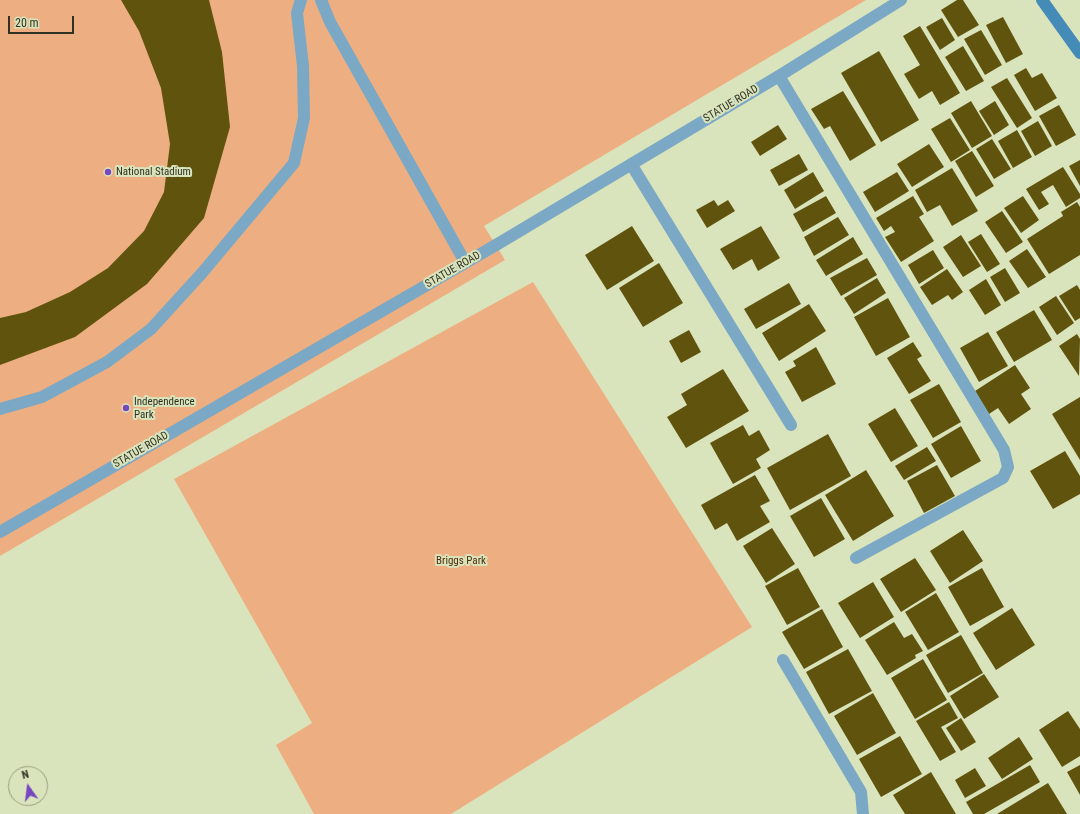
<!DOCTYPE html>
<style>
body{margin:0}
#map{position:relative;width:1080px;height:814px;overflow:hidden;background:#dae4bc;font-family:"Roboto Condensed",sans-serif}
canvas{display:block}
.north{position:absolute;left:8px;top:766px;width:40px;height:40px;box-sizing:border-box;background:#dae4bc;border:1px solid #969d7f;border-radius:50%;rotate:346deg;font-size:11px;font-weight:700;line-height:16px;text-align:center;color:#2f3223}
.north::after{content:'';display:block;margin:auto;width:14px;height:18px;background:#7747bf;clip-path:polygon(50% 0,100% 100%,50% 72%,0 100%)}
.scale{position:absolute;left:8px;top:16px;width:66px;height:18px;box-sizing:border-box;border:2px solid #2f3223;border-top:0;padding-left:5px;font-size:12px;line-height:14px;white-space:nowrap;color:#2f3223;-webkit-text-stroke:3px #dae4bc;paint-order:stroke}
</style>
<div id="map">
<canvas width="1080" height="814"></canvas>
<div class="north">N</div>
<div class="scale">20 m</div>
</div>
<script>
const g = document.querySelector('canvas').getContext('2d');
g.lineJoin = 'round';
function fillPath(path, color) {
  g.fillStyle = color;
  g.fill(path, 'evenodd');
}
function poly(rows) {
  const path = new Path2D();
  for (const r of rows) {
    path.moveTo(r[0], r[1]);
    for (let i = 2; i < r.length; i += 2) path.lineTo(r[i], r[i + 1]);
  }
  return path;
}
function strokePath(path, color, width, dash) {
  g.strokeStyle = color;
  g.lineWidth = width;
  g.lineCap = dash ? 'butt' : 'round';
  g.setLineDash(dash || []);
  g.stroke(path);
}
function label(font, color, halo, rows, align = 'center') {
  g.font = font + ' "Roboto Condensed",sans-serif';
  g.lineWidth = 4;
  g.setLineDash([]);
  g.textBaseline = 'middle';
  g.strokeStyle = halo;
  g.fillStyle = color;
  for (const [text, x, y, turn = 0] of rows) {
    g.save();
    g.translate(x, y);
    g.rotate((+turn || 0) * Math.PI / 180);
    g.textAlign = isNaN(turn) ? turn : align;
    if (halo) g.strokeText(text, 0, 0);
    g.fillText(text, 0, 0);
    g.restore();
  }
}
fillPath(poly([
 [0,0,866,0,484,226,505,260,0,556],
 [533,282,752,627,451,814,314,814,276,745,312,723,174,479]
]), '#edaf81');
fillPath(poly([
 [121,0,209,0,222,52,230,127,204,218,147,284,75,337,0,365,0,318,26,312,70,292,108,268,144,231,164,192,170,144,161,88,139,31],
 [957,0,963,0,979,25,958,37,941,10],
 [1003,17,1023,54,1006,63,986,25],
 [942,18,955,40,940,50,926,27],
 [920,26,960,93,940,105,932,91,919,99,904,74,920,65,903,36],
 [981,30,1002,65,985,75,964,39],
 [963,46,984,81,966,91,945,57],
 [879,51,919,120,881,142,841,73],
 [1026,68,1032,78,1042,73,1057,98,1035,111,1014,75],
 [1007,78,1032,118,1017,128,991,87],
 [843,91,876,145,850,161,830,126,824,129,811,109],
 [971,101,992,136,972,148,951,113],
 [995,101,1009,125,994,135,979,111],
 [1059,105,1076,135,1056,146,1039,116],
 [950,118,970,150,951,162,931,129],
 [1038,121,1052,146,1035,156,1021,131],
 [778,125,787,139,760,156,751,142],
 [1017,130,1032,157,1013,168,998,141],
 [992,139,1011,169,994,179,976,149],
 [929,144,944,167,912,187,897,164],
 [972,151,994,186,976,197,955,161],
 [799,154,808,170,779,186,770,170],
 [1080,160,1080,186,1069,166],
 [1063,167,1080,194,1080,198,1066,207,1053,185,1041,192,1049,204,1039,210,1026,189],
 [952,168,978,211,952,226,940,205,927,212,915,190],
 [813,172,824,191,795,209,784,190],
 [897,172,909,191,875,212,863,192],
 [826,196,836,213,803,232,793,214],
 [913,196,924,214,919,217,934,241,901,262,885,237,895,232,891,226,884,231,876,218],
 [1023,196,1039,220,1021,233,1004,208],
 [714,200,718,206,728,200,735,211,707,228,696,210],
 [1077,202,1080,207,1080,255,1049,274,1027,239,1063,216,1061,212],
 [1002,211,1023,242,1006,253,985,222],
 [838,217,849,235,814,256,804,237],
 [632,226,654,261,607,290,585,255],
 [761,226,780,258,758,271,752,259,733,270,720,249],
 [981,234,1000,264,987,272,968,242],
 [961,235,981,266,963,277,943,247],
 [853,237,863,254,826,276,816,260],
 [1027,249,1046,277,1028,288,1009,261],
 [933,250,944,268,919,284,908,265],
 [867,258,877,275,841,296,830,278],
 [659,263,683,303,643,327,619,288],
 [1005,268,1020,293,1005,302,990,277],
 [947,269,963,292,952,300,948,295,932,305,920,287],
 [877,278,886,293,854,314,844,298],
 [986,279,1001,305,985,315,969,290],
 [789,283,801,304,756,329,744,309],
 [1077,285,1080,290,1080,318,1075,321,1059,296],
 [1056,296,1074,323,1057,335,1039,307],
 [888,298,910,337,876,356,854,317],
 [809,304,826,331,779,361,762,333],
 [1034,310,1052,340,1014,362,996,332],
 [689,330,701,352,681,363,669,341],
 [988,332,1008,366,979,382,960,348],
 [1077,334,1080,339,1079,376,1059,346],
 [913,342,922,356,917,359,931,381,909,394,887,358],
 [816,347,836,384,802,402,785,372,796,366,793,361],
 [1015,365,1030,388,1021,394,1031,409,1009,424,998,408,989,414,975,391],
 [723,369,749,411,686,448,667,417,687,405,681,394],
 [939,384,961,422,933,438,910,400],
 [1080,397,1080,460,1052,414],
 [895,408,918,446,891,462,868,424],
 [743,425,749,436,759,430,770,450,756,459,761,468,733,484,710,443],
 [961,426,981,461,951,478,931,444],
 [828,434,851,476,790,510,767,468],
 [927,447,936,461,904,480,895,466],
 [1065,451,1080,476,1080,494,1053,509,1030,471],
 [937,465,955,496,924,513,907,481],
 [866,470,894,516,853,541,825,495],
 [755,475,770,501,760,506,770,522,737,541,727,523,715,530,701,505],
 [821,498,845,539,814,557,790,516],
 [772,528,795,564,766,583,743,546],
 [963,530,983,561,950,583,930,551],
 [915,558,936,590,901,612,880,579],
 [798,568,820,607,787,625,765,586],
 [982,568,1004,607,970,626,948,587],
 [873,582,894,617,860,638,838,603],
 [936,593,959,632,928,650,905,612],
 [1012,608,1035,645,996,670,973,633],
 [822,609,843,647,804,669,782,632],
 [894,622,904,638,912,634,923,651,915,655,916,658,887,675,865,640],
 [961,635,983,673,948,693,926,655],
 [848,649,872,691,829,714,806,672],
 [923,659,947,700,915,719,891,678],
 [984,674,999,697,964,719,950,696],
 [873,693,896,733,857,755,834,716],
 [949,702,958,718,941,727,956,752,940,761,916,721],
 [1068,711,1080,729,1080,756,1062,767,1039,730],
 [961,718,976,742,961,751,946,728],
 [900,736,922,774,881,797,859,759],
 [1019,737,1033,759,1002,779,988,758],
 [1030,765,1040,782,984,814,973,814,966,802],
 [1080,765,1080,795,1067,772],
 [975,768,986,786,965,798,955,780],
 [931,772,956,814,905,814,893,795],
 [1048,783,1067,814,997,814]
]), '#60530d');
strokePath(poly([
 [321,0,330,22,465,262],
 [0,409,42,397,107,362,151,329,202,273,294,163,304,118,303,66,297,13,301,0],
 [0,532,496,245],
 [783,660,861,792,863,814]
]), '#7ba8c5', 12);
strokePath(poly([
 [779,76,1004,450,1008,467,1003,478,856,558],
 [631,164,791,425],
 [496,245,779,76,901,0]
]), '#7ba8c5', 12);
strokePath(poly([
 [1042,0,1080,53]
]), '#458bb7', 12);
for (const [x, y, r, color] of [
 [108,172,4,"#7747bf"],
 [126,408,4,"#7747bf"]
]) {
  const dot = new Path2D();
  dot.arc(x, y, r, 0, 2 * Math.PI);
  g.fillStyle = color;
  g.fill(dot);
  strokePath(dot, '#dae4bc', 1.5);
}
label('11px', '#2f3223', '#dae4bc', [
 ["STATUE ROAD",731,104,-31],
 ["STATUE ROAD",453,270,-30],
 ["STATUE ROAD",141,450,-30]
]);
label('11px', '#2f3223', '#dae4bc', [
 ["National Stadium",116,172],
 ["Independence",134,402],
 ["Park",134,415]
], 'left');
label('11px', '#502c0b', '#dae4bc', [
 ["Briggs Park",461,561]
]);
</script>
